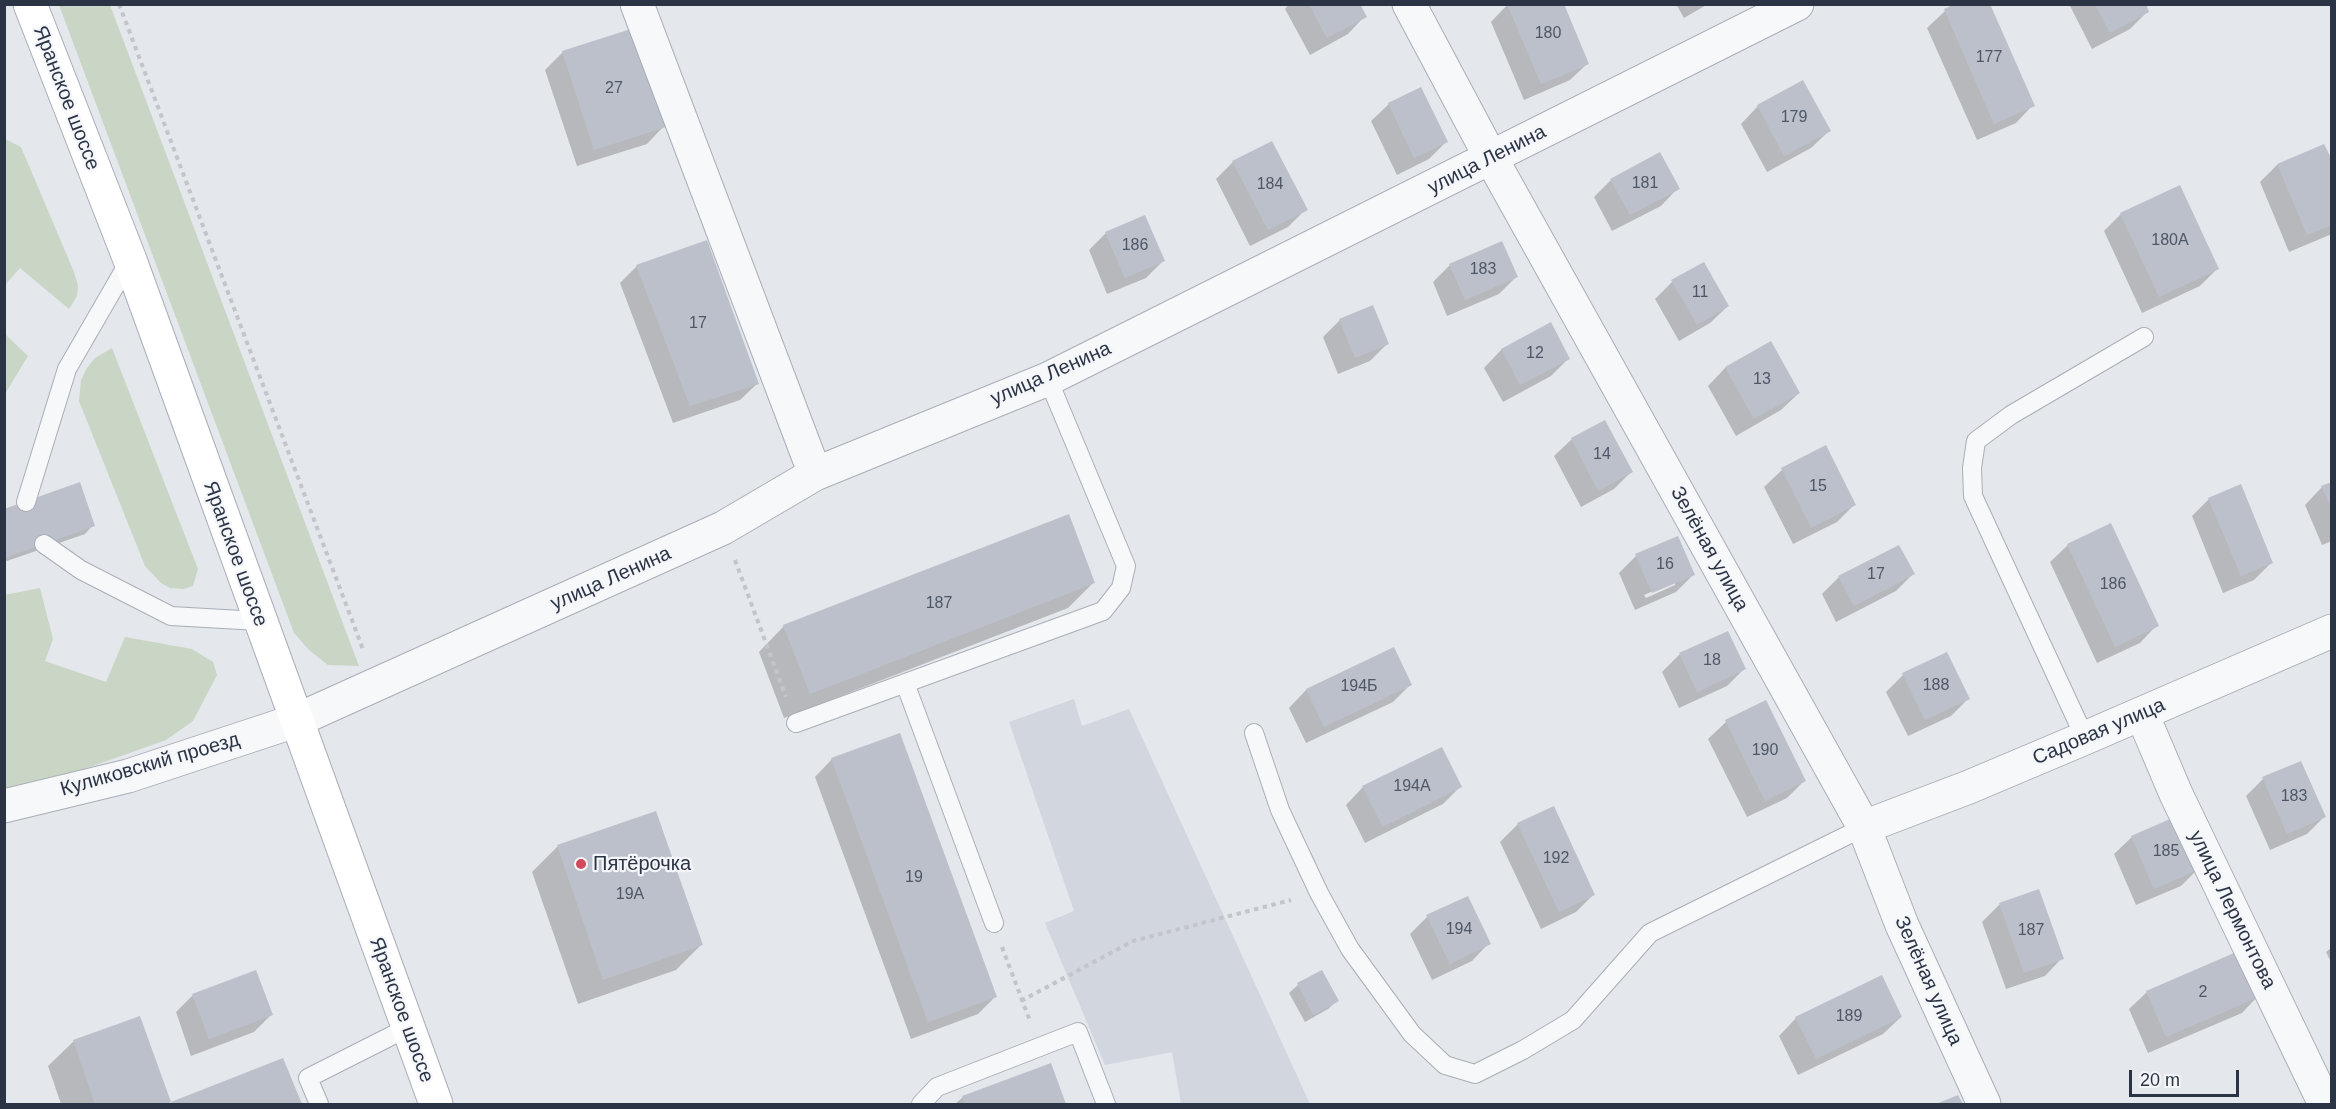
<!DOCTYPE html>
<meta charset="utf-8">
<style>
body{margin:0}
#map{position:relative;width:2336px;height:1109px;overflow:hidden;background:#e4e7ec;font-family:Helvetica,sans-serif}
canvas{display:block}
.frame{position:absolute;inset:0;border:6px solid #2b3445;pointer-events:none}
.scale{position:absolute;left:2129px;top:1070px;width:110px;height:27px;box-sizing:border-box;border:3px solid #2b3445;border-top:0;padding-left:8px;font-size:18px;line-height:21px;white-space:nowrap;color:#2b3445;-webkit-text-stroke:4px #f4f6f9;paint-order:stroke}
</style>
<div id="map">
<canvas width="2336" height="1109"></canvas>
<div class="frame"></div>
<div class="scale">20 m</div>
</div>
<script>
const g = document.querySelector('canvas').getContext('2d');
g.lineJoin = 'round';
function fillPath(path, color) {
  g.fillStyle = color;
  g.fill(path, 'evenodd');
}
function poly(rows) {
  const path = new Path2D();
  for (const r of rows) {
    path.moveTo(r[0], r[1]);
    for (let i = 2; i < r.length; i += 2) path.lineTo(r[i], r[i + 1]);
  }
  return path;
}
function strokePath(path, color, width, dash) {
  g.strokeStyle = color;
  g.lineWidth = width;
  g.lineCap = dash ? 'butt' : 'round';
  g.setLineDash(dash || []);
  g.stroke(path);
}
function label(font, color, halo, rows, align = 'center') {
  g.font = font + ' Helvetica,sans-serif';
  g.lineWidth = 4.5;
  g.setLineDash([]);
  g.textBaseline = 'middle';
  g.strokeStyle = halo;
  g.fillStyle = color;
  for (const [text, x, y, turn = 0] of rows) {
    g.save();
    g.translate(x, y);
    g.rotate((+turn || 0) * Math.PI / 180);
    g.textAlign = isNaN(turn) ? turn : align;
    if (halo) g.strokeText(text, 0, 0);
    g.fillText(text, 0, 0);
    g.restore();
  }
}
fillPath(poly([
 [1074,699,1082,726,1129,709,1310,1104,1181,1104,1172,1052,1105,1065,1045,923,1074,911,1009,722]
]), '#d2d6de');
fillPath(poly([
 [59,5,110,5,359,666,328,665,310,651,294,633],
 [5,139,21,147,74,272,78,286,77,296,69,309,20,268,5,285],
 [5,334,28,356,5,394,4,394],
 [112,348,198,569,193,586,184,589,170,588,161,583,145,566,79,401,81,380,87,368,95,358],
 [40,588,53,639,45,661,106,682,125,637,192,649,213,662,217,675,193,721,166,740,34,787,5,792,4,595]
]), '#c9d6c5');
fillPath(poly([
 [1289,4,1359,4,1365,16,1348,34,1310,55,1285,9],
 [1508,4,1588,63,1570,80,1524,100,1491,22],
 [1676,4,1708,4,1684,18],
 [1958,4,2033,105,2016,123,1977,140,1927,28,1945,11],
 [2069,4,2144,4,2148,11,2130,29,2092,49],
 [563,52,664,126,647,144,577,166,545,70],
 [1389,104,1446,142,1429,159,1397,175,1371,121],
 [1758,106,1829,131,1811,148,1767,172,1741,124],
 [1233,162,1306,209,1288,227,1250,246,1216,179],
 [2332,164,2332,234,2289,252,2260,182,2277,165],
 [1611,180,1678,188,1661,206,1612,231,1594,197],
 [2121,214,2217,269,2200,286,2142,313,2104,231],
 [1106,233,1163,261,1146,278,1107,294,1089,250],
 [1450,265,1516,277,1499,294,1447,316,1433,282],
 [637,266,758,383,740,400,673,423,620,283],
 [1672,282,1728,306,1710,323,1679,341,1655,299],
 [1340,320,1388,343,1370,361,1338,374,1323,337],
 [1550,324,1568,359,1551,376,1503,402,1484,368,1501,350],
 [1770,343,1799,393,1781,410,1736,436,1708,386,1725,368],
 [1572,439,1631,472,1614,489,1581,507,1554,456],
 [1825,447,1854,505,1837,522,1793,544,1764,487,1782,470],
 [2332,483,2332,541,2322,545,2305,505,2322,487],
 [2209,499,2271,563,2254,580,2223,593,2192,516],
 [4,511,93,525,85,534,4,562],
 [2068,545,2157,625,2140,643,2097,663,2050,562],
 [1636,556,1693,575,1676,592,1635,610,1619,573],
 [1675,582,1675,585,1646,598,1644,595],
 [1913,574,1896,591,1836,622,1822,594,1839,577],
 [1094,582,1068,608,784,718,759,652,784,626],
 [1727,633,1744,669,1727,686,1679,708,1662,672,1679,655],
 [1393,649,1410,685,1393,702,1306,743,1289,708,1306,690],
 [1903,675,1968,699,1951,716,1908,736,1886,692],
 [1765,702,1804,781,1787,798,1747,817,1708,739,1726,722],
 [832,759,995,997,978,1014,911,1039,815,777],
 [2263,779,2324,817,2307,834,2270,850,2246,796],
 [1363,787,1460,787,1443,804,1365,843,1346,805],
 [655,813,701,945,676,970,578,1004,532,872,557,847],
 [1518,824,1594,894,1576,912,1541,929,1500,842],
 [2132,837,2198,869,2181,886,2136,905,2114,854],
 [2038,891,2062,958,2045,976,2006,989,1982,922,1999,905],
 [1427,917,1489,943,1472,961,1432,980,1410,934],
 [2332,947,2332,964,2326,952],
 [1321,972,1337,1001,1328,1009,1305,1022,1289,993,1298,985],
 [2147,992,2259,995,2242,1013,2148,1053,2129,1009],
 [193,995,271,1015,254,1032,191,1056,176,1012],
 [1901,1017,1883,1034,1798,1075,1779,1036,1796,1018],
 [139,1018,170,1104,282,1059,301,1104,61,1104,48,1066,74,1041],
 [1050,1065,1064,1104,955,1104,963,1097]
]), '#0003');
fillPath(poly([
 [1309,4,1360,4,1367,17,1327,38],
 [1507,4,1564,4,1589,64,1541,84],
 [1955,4,1990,4,2035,106,1994,124,1944,9],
 [2095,4,2146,4,2149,12,2110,33],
 [634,28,666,127,594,150,562,51],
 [1803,80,1831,131,1784,156,1757,105],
 [1421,87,1448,142,1414,158,1388,103],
 [1272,141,1308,210,1268,230,1232,161],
 [2324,144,2332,160,2332,225,2307,235,2277,164],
 [1660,152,1680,189,1630,215,1610,179],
 [2180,185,2219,269,2159,297,2120,213],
 [1145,215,1165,261,1125,278,1105,232],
 [707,240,759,384,690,406,636,265],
 [1502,241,1518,277,1465,300,1449,264],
 [1704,262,1729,306,1697,325,1671,280],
 [1373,305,1389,344,1355,358,1339,319],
 [1551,322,1570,359,1520,385,1501,349],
 [1771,341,1800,393,1754,419,1725,367],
 [1605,420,1633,472,1598,491,1571,438],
 [1826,445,1856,505,1811,528,1781,468],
 [80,482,95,526,4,558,4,509],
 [2332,482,2332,509,2321,486],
 [2241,484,2273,563,2241,576,2208,498],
 [1069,514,1095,583,810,694,783,625],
 [2111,523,2159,626,2115,647,2067,544],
 [1678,536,1695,575,1652,593,1635,554],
 [1899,545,1915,574,1854,606,1838,576],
 [1728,631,1746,669,1697,692,1679,653],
 [1394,647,1412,685,1324,727,1306,689],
 [1947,652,1970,699,1925,720,1902,673],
 [1766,700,1806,781,1765,801,1725,720],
 [900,733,997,997,928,1022,831,758],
 [1442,747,1462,787,1383,827,1362,786],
 [2301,761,2326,817,2287,834,2262,777],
 [1554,806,1595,895,1559,912,1517,823],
 [656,811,703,945,603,980,557,845],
 [2177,816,2200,869,2154,889,2131,836],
 [2039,889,2064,959,2024,973,1999,903],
 [1468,896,1491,944,1450,964,1426,915],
 [2241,950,2261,996,2166,1037,2146,991],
 [256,970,273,1015,209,1039,192,994],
 [1322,970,1339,1001,1313,1015,1297,983],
 [1882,975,1902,1017,1816,1059,1795,1017],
 [140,1016,171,1102,164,1104,95,1104,73,1040],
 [283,1058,302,1104,172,1104,171,1102],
 [1051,1063,1066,1104,965,1104,962,1096],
 [1958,1095,1963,1104,1936,1104]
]), '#bbc0ca');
const service = poly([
 [26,502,67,369,130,260],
 [44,544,81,570,171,616,259,621],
 [905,683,994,923],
 [796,723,1103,611,1121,588,1126,566,1048,379],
 [1254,733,1280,810,1319,893,1350,949,1412,1034,1445,1065,1475,1074,1523,1050,1573,1020,1650,933,1864,827],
 [2085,738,1973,496,1972,468,1976,441,2011,415,2144,337],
 [319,1104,308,1078,407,1028],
 [921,1104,937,1087,1078,1032,1106,1104]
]);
const minor = poly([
 [637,4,815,474],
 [1409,4,1491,158,1864,827,1902,925,1984,1104],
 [2142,714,2176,794,2325,1104],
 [295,721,723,528,815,474,1048,379,1797,4],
 [1864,827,1969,787,2085,738,2332,631]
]);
const tertiary = poly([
 [4,806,128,776,295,721]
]);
const secondary = poly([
 [30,4,130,260,436,1104]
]);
strokePath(service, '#a9aeb7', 20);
strokePath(minor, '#a9aeb7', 35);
strokePath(tertiary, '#a9aeb7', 35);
strokePath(secondary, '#a9aeb7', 35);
strokePath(poly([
 [119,4,364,652],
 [735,560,786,697],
 [1002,947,1030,1021],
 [1021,1001,1133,941,1291,900]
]), '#c2c5cb', 4, [4.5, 4.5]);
strokePath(service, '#f7f8fa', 18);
strokePath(minor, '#f7f8fa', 33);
strokePath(tertiary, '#f7f8fa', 33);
strokePath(secondary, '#fff', 33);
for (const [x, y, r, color] of [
 [581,864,6,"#d1495b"]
]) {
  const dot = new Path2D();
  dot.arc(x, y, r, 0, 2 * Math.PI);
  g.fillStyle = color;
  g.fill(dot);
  strokePath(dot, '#f4f6f9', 2);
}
label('16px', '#4f5766', null, [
 ["180",1548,34],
 ["177",1989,58],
 ["27",614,89],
 ["179",1794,118],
 ["181",1645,184],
 ["184",1270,185],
 ["180А",2170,241],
 ["186",1135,246],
 ["183",1483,270],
 ["11",1700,293],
 ["17",698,324],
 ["12",1535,354],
 ["13",1762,380],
 ["14",1602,455],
 ["15",1818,487],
 ["16",1665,565],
 ["17",1876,575],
 ["186",2113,585],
 ["187",939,604],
 ["18",1712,661],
 ["188",1936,686],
 ["194Б",1359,687],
 ["190",1765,751],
 ["194А",1412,787],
 ["183",2294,797],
 ["185",2166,852],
 ["192",1556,859],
 ["19",914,878],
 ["19А",630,895],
 ["194",1459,930],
 ["187",2031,931],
 ["2",2203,993],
 ["189",1849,1017]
]);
label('20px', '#2b3445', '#f4f6f9', [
 ["Яранское шоссе",66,98,69],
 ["улица Ленина",1487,160,-27],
 ["улица Ленина",1051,374,-24],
 ["Зелёная улица",1709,549,61],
 ["Яранское шоссе",235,554,70],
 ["улица Ленина",611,579,-24],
 ["Садовая улица",2099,732,-23],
 ["Куликовский проезд",150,765,-16],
 ["улица Лермонтова",2232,910,64],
 ["Зелёная улица",1928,981,66],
 ["Яранское шоссе",401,1010,70]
]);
label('20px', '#2b3445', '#f4f6f9', [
 ["Пятёрочка",593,864]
], 'left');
</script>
